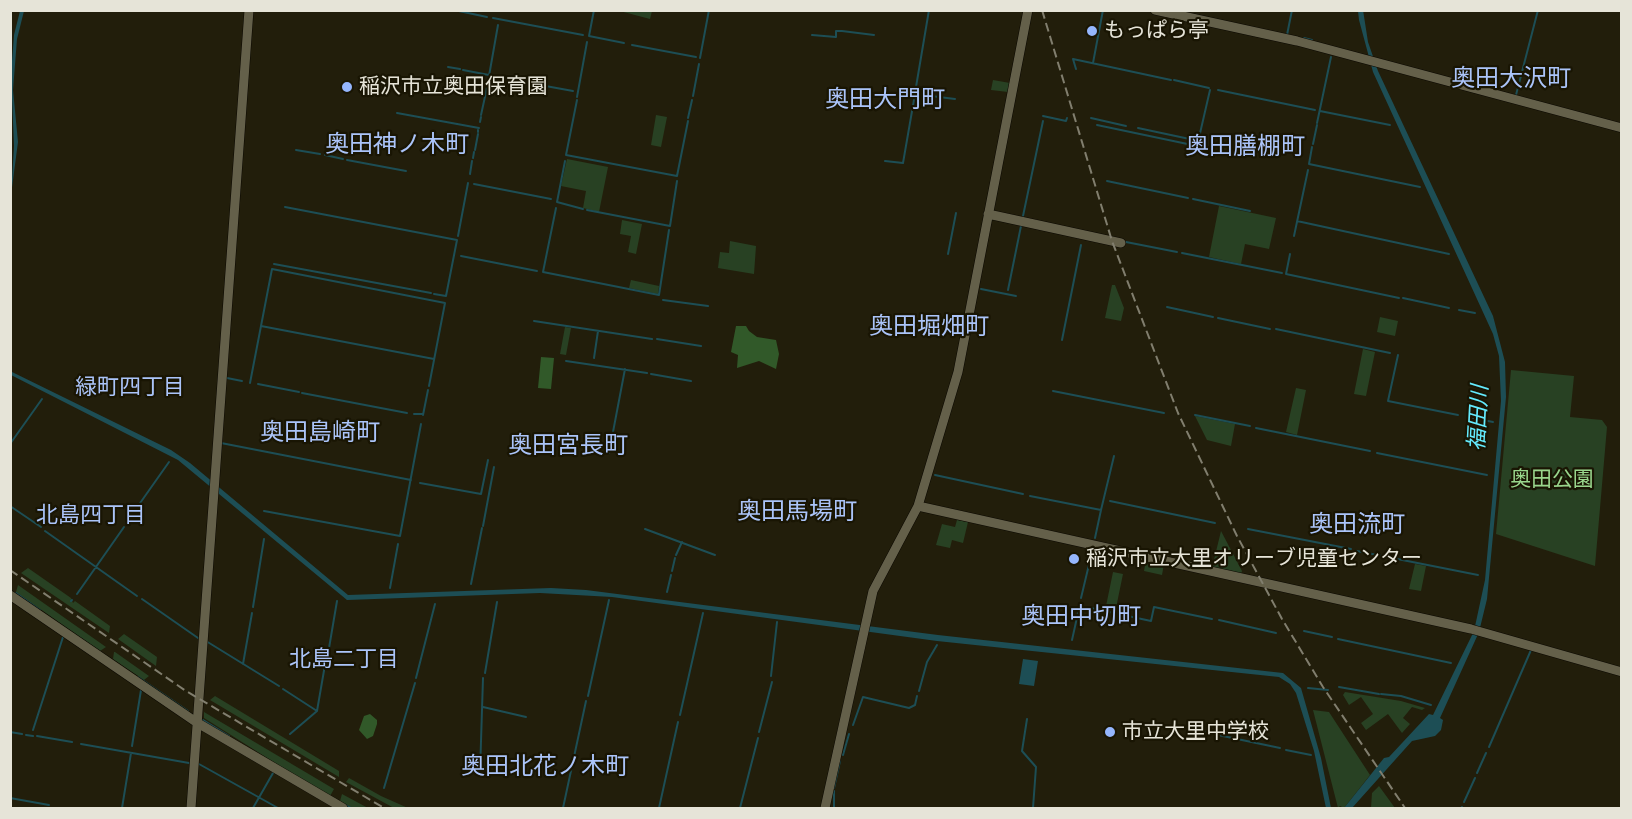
<!DOCTYPE html>
<meta charset="utf-8">
<style>
body{margin:0}
#map{position:relative;width:1632px;height:819px;overflow:hidden;background:#221e0b;font-family:Rubik,sans-serif}
canvas{display:block}
.frame{position:absolute;inset:0;border:12px solid #e6e4d8;pointer-events:none}
</style>
<div id="map">
<canvas width="1632" height="819"></canvas>
<div class="frame"></div>
</div>
<script>
const g = document.querySelector('canvas').getContext('2d');
g.lineJoin = 'round';
function fillPath(path, color) {
  g.fillStyle = color;
  g.fill(path, 'evenodd');
}
function poly(rows) {
  const path = new Path2D();
  for (const r of rows) {
    path.moveTo(r[0], r[1]);
    for (let i = 2; i < r.length; i += 2) path.lineTo(r[i], r[i + 1]);
  }
  return path;
}
function strokePath(path, color, width, dash) {
  g.strokeStyle = color;
  g.lineWidth = width;
  g.lineCap = dash ? 'butt' : 'round';
  g.setLineDash(dash || []);
  g.stroke(path);
}
function label(font, color, halo, rows, align = 'center') {
  g.font = font + ' Rubik,"Noto Sans JP",sans-serif';
  g.lineWidth = 4.5;
  g.setLineDash([]);
  g.textBaseline = 'middle';
  g.strokeStyle = halo;
  g.fillStyle = color;
  for (const [text, x, y, turn = 0] of rows) {
    g.save();
    g.translate(x, y);
    g.rotate((+turn || 0) * Math.PI / 180);
    g.textAlign = isNaN(turn) ? turn : align;
    if (halo) g.strokeText(text, 0, 0);
    g.fillText(text, 0, 0);
    g.restore();
  }
}
fillPath(poly([
 [616,10,652,10,652,11,650,19],
 [993,80,1010,83,1008,92,991,90],
 [656,115,667,117,661,147,651,145],
 [567,159,608,167,599,212,583,208,586,191,561,186],
 [1219,206,1276,218,1269,249,1245,244,1241,264,1209,257],
 [622,220,642,224,636,254,628,252,631,236,620,234],
 [730,241,756,246,754,274,718,268,720,252,729,253],
 [631,280,659,286,658,294,629,288],
 [1112,285,1115,285,1124,308,1121,321,1105,318],
 [1380,317,1398,321,1395,336,1377,332],
 [565,327,571,328,566,355,560,354],
 [1363,349,1375,352,1366,396,1354,394],
 [1511,370,1574,376,1570,417,1602,420,1607,427,1595,566,1496,534],
 [1296,388,1306,390,1297,435,1286,432],
 [1195,416,1235,424,1231,446,1207,440],
 [957,520,968,522,963,543,952,540,950,548,936,545,942,524,955,527],
 [1221,531,1242,571,1241,574,1212,568],
 [1146,560,1164,564,1162,575,1144,571],
 [1415,564,1426,566,1421,591,1409,589],
 [28,568,71,598,73,603,75,601,110,626,109,633,21,573],
 [1113,572,1123,574,1116,608,1106,606],
 [18,585,106,647,100,651,16,592],
 [124,634,157,657,156,666,118,639],
 [114,652,115,652,149,676,144,680,113,659],
 [1345,692,1401,701,1425,708,1422,710,1412,707,1403,718,1410,724,1402,733,1388,714,1366,730,1361,723,1373,714,1361,697,1349,705,1343,695],
 [215,696,339,771,339,777,210,700],
 [1313,710,1329,712,1370,775,1344,808,1340,806,1338,808],
 [204,712,334,789,330,796,280,766,204,718],
 [349,778,381,796,408,808,394,808,346,782],
 [1379,786,1395,808,1371,808,1372,793],
 [342,794,368,808,353,808,340,801]
]), '#284123');
fillPath(poly([
 [736,326,746,326,749,331,757,337,776,340,779,354,776,369,759,361,737,368,738,355,731,352],
 [541,357,554,358,551,389,538,388],
 [370,714,377,720,377,724,373,736,367,739,359,730,364,716]
]), '#315929');
fillPath(poly([
 [1363,10,1368,42,1378,71,1493,316,1505,362,1506,397,1487,599,1479,632,1440,718,1443,720,1441,730,1435,736,1412,741,1352,808,1344,808,1384,758,1389,757,1429,714,1433,715,1474,631,1485,580,1501,401,1499,356,1493,334,1373,72,1359,20,1358,11],
 [20,11,24,11,17,39,13,90,18,142,11,195,14,146,11,74,14,35],
 [10,371,171,450,190,463,348,595,551,588,586,590,938,635,1283,673,1301,688,1321,758,1331,808,1326,808,1314,751,1296,693,1290,684,1279,677,937,641,612,597,540,593,347,600,178,460,11,375],
 [1023,659,1038,661,1034,686,1019,684]
]), '#1d4e55');
strokePath(poly([
 [454,10,487,17],
 [594,10,589,36,624,43],
 [493,18,583,35],
 [812,35,836,37,836,31,842,31,874,35],
 [1287,35,1292,10],
 [1304,38,1312,40],
 [632,45,696,57],
 [700,58,709,10],
 [1093,63,1103,10],
 [448,67,460,69],
 [1076,69,1073,59,1171,80],
 [463,70,489,75],
 [489,76,498,25],
 [496,77,573,91],
 [1174,80,1209,88],
 [916,87,929,10],
 [1218,90,1315,110],
 [1516,95,1538,10],
 [693,96,699,64],
 [577,97,587,42],
 [577,100,566,155,677,176,688,121],
 [1320,111,1390,125],
 [397,113,479,128],
 [481,115,488,83],
 [1043,116,1066,121,1067,118],
 [688,118,692,100],
 [1091,118,1126,126],
 [480,122,481,117],
 [1317,123,1331,57],
 [1097,125,1197,146],
 [1138,128,1199,141],
 [478,132,478,130],
 [1198,142,1210,90],
 [1313,144,1317,125],
 [296,150,320,154],
 [475,150,478,134],
 [325,155,343,159],
 [473,158,474,152],
 [347,160,406,171],
 [565,161,557,202,583,209],
 [885,161,903,163,915,94,955,99],
 [1309,164,1420,187],
 [1309,164,1312,147],
 [470,174,472,161],
 [1107,181,1188,198],
 [474,184,551,199],
 [1193,199,1250,211],
 [285,207,457,240,446,296,434,294],
 [556,208,543,272,659,295,669,230],
 [587,210,670,226,677,181],
 [1023,216,1043,121],
 [1297,221,1449,254],
 [458,236,468,183],
 [1294,236,1308,170],
 [1126,242,1177,252],
 [1182,253,1282,273],
 [948,254,956,213],
 [1290,254,1286,274,1399,298],
 [461,256,537,271],
 [274,264,431,293],
 [981,289,1016,296],
 [1008,290,1021,226],
 [1403,298,1449,308],
 [663,300,708,306],
 [1167,307,1213,317],
 [1459,310,1475,313],
 [1218,318,1270,329],
 [534,321,652,339],
 [261,326,434,359],
 [1276,329,1390,353],
 [657,339,701,346],
 [1062,340,1081,245],
 [1398,355,1388,401,1458,415],
 [594,358,598,331],
 [566,361,647,373],
 [651,374,691,381],
 [227,378,242,381],
 [250,383,272,269,445,303,429,386],
 [258,384,299,392],
 [1053,391,1164,413],
 [302,393,407,413],
 [414,414,423,414],
 [423,415,428,390],
 [1195,415,1250,426],
 [1468,417,1479,419],
 [1483,420,1493,422],
 [1256,428,1370,451],
 [221,443,411,480],
 [10,444,42,399],
 [609,453,625,369],
 [1377,453,1487,475],
 [935,475,1023,494],
 [420,483,481,494,488,460],
 [1030,496,1101,510,1095,538],
 [1110,501,1215,523],
 [10,506,41,527],
 [1101,510,1114,456],
 [264,511,400,536],
 [126,523,169,462],
 [483,526,494,467],
 [645,529,715,555],
 [1248,529,1351,549],
 [45,531,137,596],
 [400,536,421,424],
 [1357,551,1478,575],
 [676,555,682,542],
 [672,571,675,558],
 [471,584,482,528],
 [390,588,398,544],
 [667,592,671,575],
 [16,593,40,610],
 [77,594,124,527],
 [1081,598,1092,552],
 [142,599,198,638],
 [71,601,72,600],
 [253,607,264,539],
 [1086,607,1151,621,1154,607,1212,619],
 [1219,620,1276,633],
 [1304,631,1332,637],
 [1338,639,1451,663],
 [1072,640,1080,604],
 [206,641,279,686],
 [328,654,337,601],
 [243,664,252,613],
 [485,673,497,602],
 [771,676,777,622],
 [138,677,188,711],
 [416,678,435,604],
 [1339,687,1379,694],
 [1308,688,1328,690],
 [283,689,317,711],
 [919,691,927,662,937,645],
 [1381,694,1401,696,1431,705],
 [588,696,609,600],
 [483,707,526,717],
 [680,715,703,613],
 [1027,719,1022,751,1036,767,1033,808],
 [203,720,229,736],
 [853,725,863,697,909,708,915,705,917,696],
 [33,730,63,637],
 [1199,731,1280,748],
 [10,732,22,734],
 [759,732,772,682],
 [290,734,317,711,326,659],
 [26,735,33,736],
 [37,736,72,742],
 [81,744,189,763],
 [132,746,141,690],
 [1489,747,1531,650],
 [1286,750,1311,755],
 [843,755,849,734],
 [199,764,278,808],
 [480,773,483,678],
 [1477,773,1486,753],
 [384,788,415,683],
 [834,788,840,761],
 [834,791,834,808],
 [10,798,49,805],
 [1464,802,1475,778],
 [345,805,351,808],
 [122,808,131,753],
 [253,808,273,773],
 [563,808,586,701],
 [659,808,678,722],
 [740,808,758,738],
 [1461,808,1462,807]
]), '#1d4e55', 2);
const tertiary = poly([
 [1155,10,1297,41,1622,128],
 [988,214,1121,243],
 [918,506,1471,629,1622,672],
 [10,595,196,722,343,808],
 [191,808,249,10],
 [825,808,873,591,918,506,958,372,1028,10]
]);
strokePath(tertiary, '#0b0800', 10);
strokePath(tertiary, '#64604a', 9);
strokePath(poly([
 [1042,10,1112,241,1178,413,1237,536,1282,619,1323,687,1405,808],
 [10,570,186,691,384,808]
]), '#817e6e', 2, [9, 4.5]);
for (const [x, y, r, color] of [
 [1092,31,6,"#95b6fd"],
 [347,87,6,"#95b6fd"],
 [1074,559,6,"#95b6fd"],
 [1110,732,6,"#95b6fd"]
]) {
  const dot = new Path2D();
  dot.arc(x, y, r, 0, 2 * Math.PI);
  g.fillStyle = color;
  g.fill(dot);
  strokePath(dot, '#191503', 2);
}
label('21px', '#e6e4d8', '#191503', [
 ["もっぱら亭",1104,31],
 ["稲沢市立奥田保育園",359,87],
 ["稲沢市立大里オリーブ児童センター",1086,559],
 ["市立大里中学校",1122,732]
], 'left');
label('21px', '#99d68c', '#191503', [
 ["奥田公園",1552,480]
]);
label('22px', '#abc4f9', '#191503', [
 ["緑町四丁目",130,388],
 ["北島四丁目",91,516],
 ["北島二丁目",344,660]
]);
label('italic 22px', '#64ebfe', '#191503', [
 ["福田川",1479,418,-87]
]);
label('24px', '#abc4f9', '#191503', [
 ["奥田大沢町",1511,79],
 ["奥田大門町",885,100],
 ["奥田神ノ木町",397,145],
 ["奥田膳棚町",1245,147],
 ["奥田堀畑町",929,327],
 ["奥田島崎町",320,433],
 ["奥田宮長町",568,446],
 ["奥田馬場町",797,512],
 ["奥田流町",1357,525],
 ["奥田中切町",1081,617],
 ["奥田北花ノ木町",545,767]
]);
</script>
